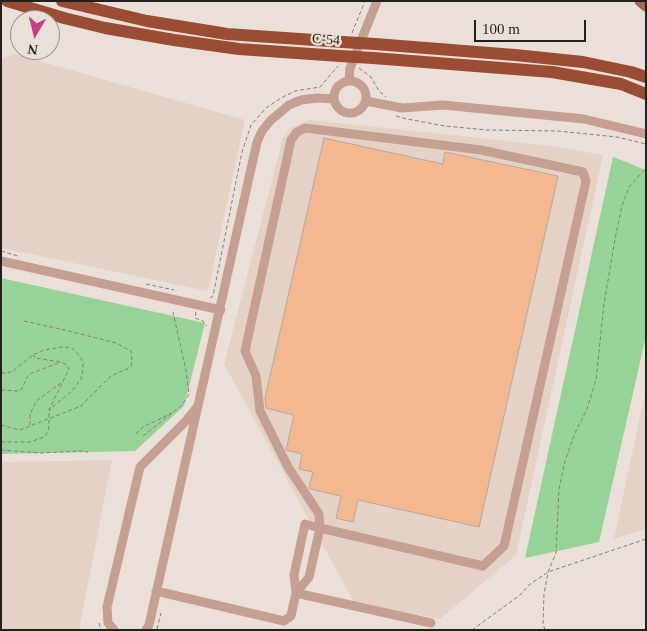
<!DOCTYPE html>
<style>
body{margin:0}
#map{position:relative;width:647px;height:631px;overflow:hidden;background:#ebe0d9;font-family:Georgia,serif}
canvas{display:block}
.frame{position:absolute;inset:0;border:2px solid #231f1c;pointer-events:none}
.north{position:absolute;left:10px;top:10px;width:50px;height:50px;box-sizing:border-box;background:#ebe0d9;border:1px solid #9b938d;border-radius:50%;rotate:188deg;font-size:14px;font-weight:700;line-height:20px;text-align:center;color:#231f1c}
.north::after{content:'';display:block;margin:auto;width:18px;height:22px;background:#c3418a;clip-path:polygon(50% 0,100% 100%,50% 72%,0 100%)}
.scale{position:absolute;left:474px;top:20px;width:112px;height:22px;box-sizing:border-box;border:2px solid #231f1c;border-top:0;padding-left:6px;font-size:15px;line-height:18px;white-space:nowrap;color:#231f1c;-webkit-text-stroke:4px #ebe0d9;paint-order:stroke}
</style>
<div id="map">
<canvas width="647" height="631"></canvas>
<div class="frame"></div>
<div class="north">N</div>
<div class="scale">100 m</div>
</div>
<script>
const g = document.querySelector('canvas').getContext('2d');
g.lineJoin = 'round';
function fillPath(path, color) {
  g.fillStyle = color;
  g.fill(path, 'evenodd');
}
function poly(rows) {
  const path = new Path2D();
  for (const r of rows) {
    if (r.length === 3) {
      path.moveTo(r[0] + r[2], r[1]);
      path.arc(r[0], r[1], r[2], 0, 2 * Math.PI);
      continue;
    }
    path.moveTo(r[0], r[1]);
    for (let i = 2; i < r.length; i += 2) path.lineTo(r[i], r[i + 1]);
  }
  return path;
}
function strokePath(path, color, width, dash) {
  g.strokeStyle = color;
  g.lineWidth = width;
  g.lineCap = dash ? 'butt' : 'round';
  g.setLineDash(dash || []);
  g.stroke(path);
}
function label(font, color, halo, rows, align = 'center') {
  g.font = font + ' Georgia,serif';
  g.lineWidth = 4.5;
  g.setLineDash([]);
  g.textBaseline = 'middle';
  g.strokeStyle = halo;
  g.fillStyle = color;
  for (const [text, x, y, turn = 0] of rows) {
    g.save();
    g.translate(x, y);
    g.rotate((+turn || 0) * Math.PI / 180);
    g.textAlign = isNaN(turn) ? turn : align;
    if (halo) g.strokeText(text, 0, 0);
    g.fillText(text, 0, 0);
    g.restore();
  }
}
fillPath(poly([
 [15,54,245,120,208,291,1,248,1,61,4,57],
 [309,120,462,136,551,146,603,155,516,555,440,619,355,604,224,364,283,138,290,128],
 [646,387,646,529,614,539],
 [112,460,79,630,1,630,1,462]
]), '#e4d2c7');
fillPath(poly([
 [613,157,646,170,646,336,599,542,525,558],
 [1,278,205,323,184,406,135,451,1,454]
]), '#97d297');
const building = poly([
 [324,138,443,164,445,152,558,176,479,527,358,500,353,522,336,518,341,496,310,489,309,488,313,472,299,469,302,454,286,450,294,415,266,408,265,398,324,138]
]);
fillPath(building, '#f5b890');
strokePath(building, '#b4aaa4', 1);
strokePath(poly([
 [352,33,365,1],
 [359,68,371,77,379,91,386,97],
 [396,116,407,119,445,126,487,130,558,131,617,137,646,144],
 [1,251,18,256],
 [146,284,174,290],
 [210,298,213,296,214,291,242,152,251,125,266,108,281,98,295,91,320,87,338,66],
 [196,312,195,318,203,321,207,326],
 [1,373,7,373,13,371,33,355,44,350,63,347,72,348,78,354,83,362,83,369,81,379,72,391,49,410],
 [1,390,18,391,22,389,27,377,32,373,61,362],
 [1,425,20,430,81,406,111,376,127,369,131,366,132,361,131,351,116,343,65,330,24,321],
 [30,425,30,415,36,401,61,383],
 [136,434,143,427,172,413],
 [143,436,182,405,189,394,186,371,173,312],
 [1,442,30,442,44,437,48,432,49,426,49,410,69,369,67,365,61,362,35,358,33,355],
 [1,450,40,453,80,451,88,452],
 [99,623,101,630],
 [157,629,161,613],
 [472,630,520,595,529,585,548,572,646,539],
 [545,630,543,623,544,594,548,572,556,553,559,489,565,461,575,433,587,409,596,380,604,304,615,239,622,206,629,187,646,168]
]), '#877f7a', 1, [4, 2.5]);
strokePath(poly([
 [350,97,16],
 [349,81,350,68,377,1],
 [366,101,402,108,443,105,584,119,646,134],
 [305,128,481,150,583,172,586,181,504,546,483,566,320,528,319,514,288,467,260,411,256,376,245,351,291,140,297,132,305,128],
 [1,261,221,310],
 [156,591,284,621,291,616,296,593,294,575,305,524,320,528,309,577,296,593],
 [296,593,431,623],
 [114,630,108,623,107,607,140,467,185,422,197,407],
 [146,630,149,625,257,142,262,131,271,120,289,105,301,100,317,98,334,99]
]), '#c59f92', 9);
strokePath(poly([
 [640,1,646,6]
]), '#a7644e', 11);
strokePath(poly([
 [7,1,64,18,105,28,174,40,239,49,340,56],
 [62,1,147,21,227,34,343,42],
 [375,44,515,55,583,62,631,72,646,77],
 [373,58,552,72,621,84,646,94]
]), '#9b4d34', 12);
strokePath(poly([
 [343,42,375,44],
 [340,56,373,58]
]), '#9b4d34', 12);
label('14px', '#231f1c', '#ebe0d9', [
 ["C-54",326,40,4]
]);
</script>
